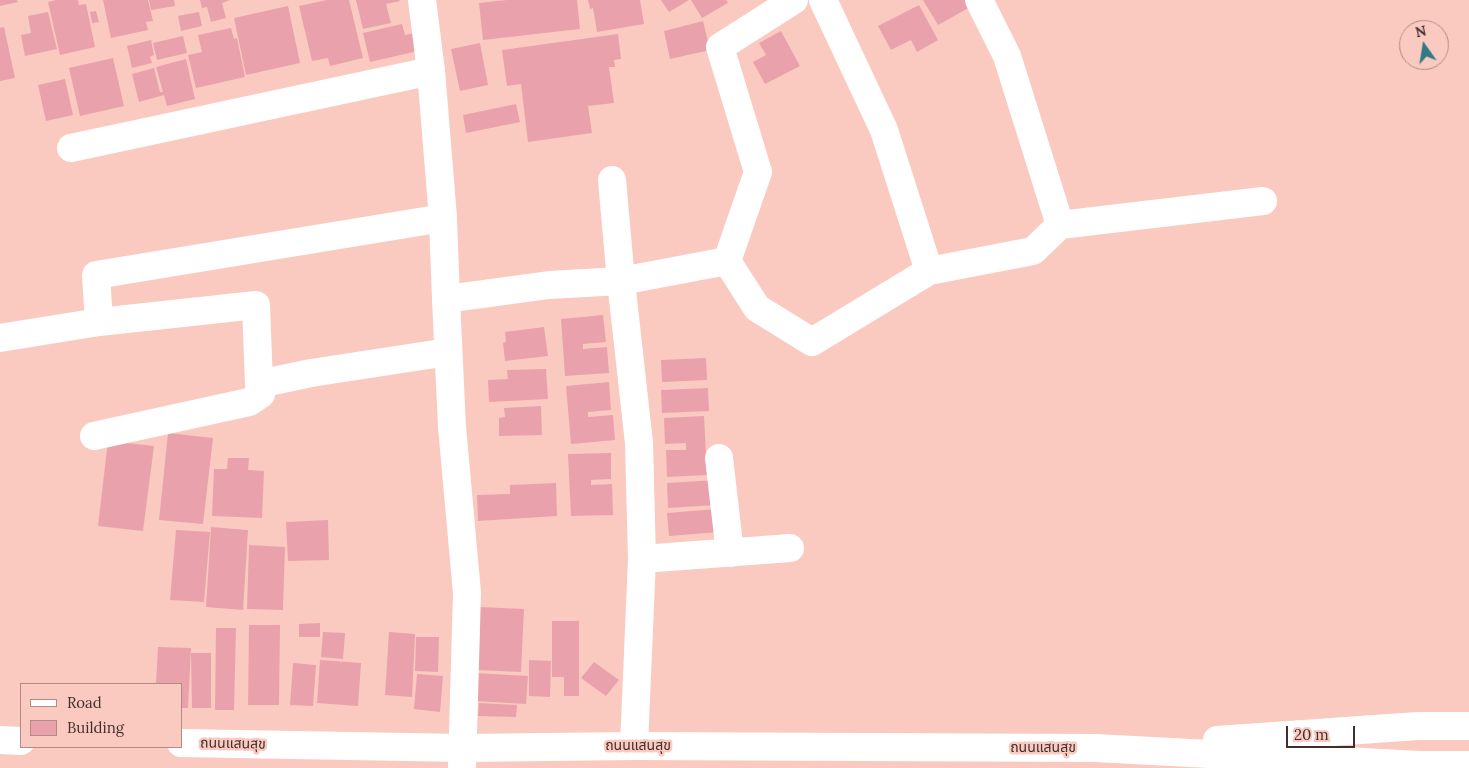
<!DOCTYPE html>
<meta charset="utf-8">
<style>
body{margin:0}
#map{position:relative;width:1469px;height:768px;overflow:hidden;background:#facac1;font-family:Lora,serif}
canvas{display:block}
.legend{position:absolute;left:20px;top:683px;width:162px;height:65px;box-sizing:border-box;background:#facac1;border:1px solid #b08c85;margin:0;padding:6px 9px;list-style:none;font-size:15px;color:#422f2c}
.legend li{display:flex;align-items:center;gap:10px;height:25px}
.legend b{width:25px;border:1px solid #b08c85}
.north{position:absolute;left:1399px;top:20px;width:50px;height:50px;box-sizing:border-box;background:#facac1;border:1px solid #b08c85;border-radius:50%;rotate:347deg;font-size:14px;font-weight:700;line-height:20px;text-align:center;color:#422f2c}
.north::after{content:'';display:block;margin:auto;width:18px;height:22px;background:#337985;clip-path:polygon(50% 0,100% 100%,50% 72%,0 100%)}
.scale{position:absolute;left:1286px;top:726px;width:69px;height:22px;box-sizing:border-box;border:2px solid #422f2c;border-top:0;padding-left:6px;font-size:15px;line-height:18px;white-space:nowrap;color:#422f2c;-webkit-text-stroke:4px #facac1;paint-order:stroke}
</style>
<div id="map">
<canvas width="1469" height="768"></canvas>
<ul class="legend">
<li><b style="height:6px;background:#fff"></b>Road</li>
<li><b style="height:14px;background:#e9a2ab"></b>Building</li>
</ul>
<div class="north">N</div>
<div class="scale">20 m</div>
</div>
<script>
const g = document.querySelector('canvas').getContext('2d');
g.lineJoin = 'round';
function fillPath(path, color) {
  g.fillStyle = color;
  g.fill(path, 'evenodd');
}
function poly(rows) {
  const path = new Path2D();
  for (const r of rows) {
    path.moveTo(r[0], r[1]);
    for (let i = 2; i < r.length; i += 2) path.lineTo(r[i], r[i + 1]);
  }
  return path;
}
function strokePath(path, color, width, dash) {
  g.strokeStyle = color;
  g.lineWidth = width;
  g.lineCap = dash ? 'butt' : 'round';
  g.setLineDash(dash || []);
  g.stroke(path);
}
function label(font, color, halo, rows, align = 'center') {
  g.font = font + ' Lora,"Noto Sans Thai",serif';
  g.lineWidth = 5;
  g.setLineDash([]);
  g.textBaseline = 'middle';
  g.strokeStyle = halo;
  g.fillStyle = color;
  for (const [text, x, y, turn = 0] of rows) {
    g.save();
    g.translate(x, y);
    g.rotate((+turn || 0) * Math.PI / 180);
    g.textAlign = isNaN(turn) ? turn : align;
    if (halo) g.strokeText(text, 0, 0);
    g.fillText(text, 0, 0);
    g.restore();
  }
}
fillPath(poly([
 [0,0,17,0,18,2,0,6],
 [56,0,78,0,79,5,86,4,95,47,60,55,48,2],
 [103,0,148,0,153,21,146,22,148,30,111,38],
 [149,0,174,0,175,6,151,10],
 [200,0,230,0,222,3,226,18,211,22,207,7,202,8],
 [327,0,349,0,363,58,330,66,328,58,312,61,299,6],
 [356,0,399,0,400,1,386,4,391,23,363,29],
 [507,0,577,0,580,29,483,40,479,3],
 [588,0,640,0,644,24,597,32,593,8,590,9],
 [661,0,689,0,669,12],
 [691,0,726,0,728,3,702,18],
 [923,0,968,0,972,6,938,25],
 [919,5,938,40,917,52,911,40,891,50,878,26],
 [288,6,300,63,246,75,234,18],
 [96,11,99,22,92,23,90,12],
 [48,12,57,49,25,56,21,35,31,33,28,16],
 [199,12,202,26,181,31,178,16],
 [703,21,710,50,670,59,664,31],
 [402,24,405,35,414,33,418,51,370,62,363,33],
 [4,27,15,78,0,81,0,28],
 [231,28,234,39,237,38,245,77,196,88,188,55,202,52,198,35],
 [781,31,800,66,765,84,753,62,766,55,759,43],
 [618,34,621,59,614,60,615,67,609,67,614,103,588,106,592,133,528,142,521,84,507,86,502,50],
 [183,36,187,53,157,60,153,43],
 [151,40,154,55,150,57,152,63,132,68,127,46],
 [480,43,488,85,460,91,451,49],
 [113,58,124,106,80,116,69,68],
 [186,59,195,99,167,106,164,95,139,102,132,74,154,68,160,92,163,92,156,67],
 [65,79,73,115,46,121,38,85],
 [516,104,520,122,466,133,463,115],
 [603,315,606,342,583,344,583,349,607,347,609,373,565,376,561,319],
 [544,327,548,356,505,361,503,343,506,342,505,332],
 [706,358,707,380,662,382,661,360],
 [546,369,548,399,489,402,488,380,508,379,507,370],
 [609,382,611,410,588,412,588,417,613,415,615,440,571,444,566,386],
 [708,388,709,411,662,413,661,390],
 [541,406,542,435,499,436,499,418,505,417,504,408],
 [704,416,707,475,667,477,666,450,686,450,686,443,665,444,664,418],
 [168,433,213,438,203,524,159,520],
 [108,441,154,446,143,531,98,526],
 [611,453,611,479,591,480,591,485,612,484,613,515,571,516,568,454],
 [228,458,249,458,248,470,264,471,262,518,212,516,214,469,227,469],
 [716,480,717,505,668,508,667,483],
 [556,483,557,516,478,521,477,495,510,494,510,485],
 [717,509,719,532,669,536,667,513],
 [328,520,329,560,288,561,286,522],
 [211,527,248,530,243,610,206,607],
 [176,530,210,532,204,602,170,600],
 [249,545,285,547,283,610,247,609],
 [479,607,524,609,521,672,476,670],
 [552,621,579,621,579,696,564,696,564,677,552,677],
 [320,623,320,637,299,637,299,624],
 [249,625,280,625,279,705,248,705],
 [216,628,236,628,234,710,215,710],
 [323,632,345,633,343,659,321,657],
 [389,632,415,634,412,697,385,695],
 [416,637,439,637,438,672,415,671],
 [158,647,191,648,188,708,181,708,181,684,156,684],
 [191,653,211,653,211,708,192,708],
 [320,660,361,663,358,706,317,703],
 [529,660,551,661,550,697,529,696],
 [594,662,619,680,606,696,581,678],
 [293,663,316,665,313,706,290,705],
 [476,673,528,676,526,704,474,701],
 [417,674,443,676,440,712,414,709],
 [479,703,517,705,516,717,478,716]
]), '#e9a2ab');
strokePath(poly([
 [823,0,884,130,929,271],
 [979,0,1007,56,1060,225],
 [71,148,431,71],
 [612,180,621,281,639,443,642,559,634,746],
 [727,261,758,172,720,47,794,0],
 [446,299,549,285,621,281,727,261,757,308,812,342,929,271,1033,251,1060,225,1263,201],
 [99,322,96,275,443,218],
 [0,338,99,322,256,305,259,384],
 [94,436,249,402,261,394,259,384,311,373,448,352],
 [719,458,730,553],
 [642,559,790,548]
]), '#fff', 28);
strokePath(poly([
 [422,0,431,71,443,218,446,299,452,427,467,593,462,768],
 [0,740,21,741],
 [1217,740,1418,726,1469,726],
 [181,743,463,748,634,746,1095,748,1420,765,1469,765]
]), '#fff', 28);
label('14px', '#422f2c', '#facac1', [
 ["ถนนแสนสุข",233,744,1],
 ["ถนนแสนสุข",638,746],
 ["ถนนแสนสุข",1043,748]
]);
</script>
